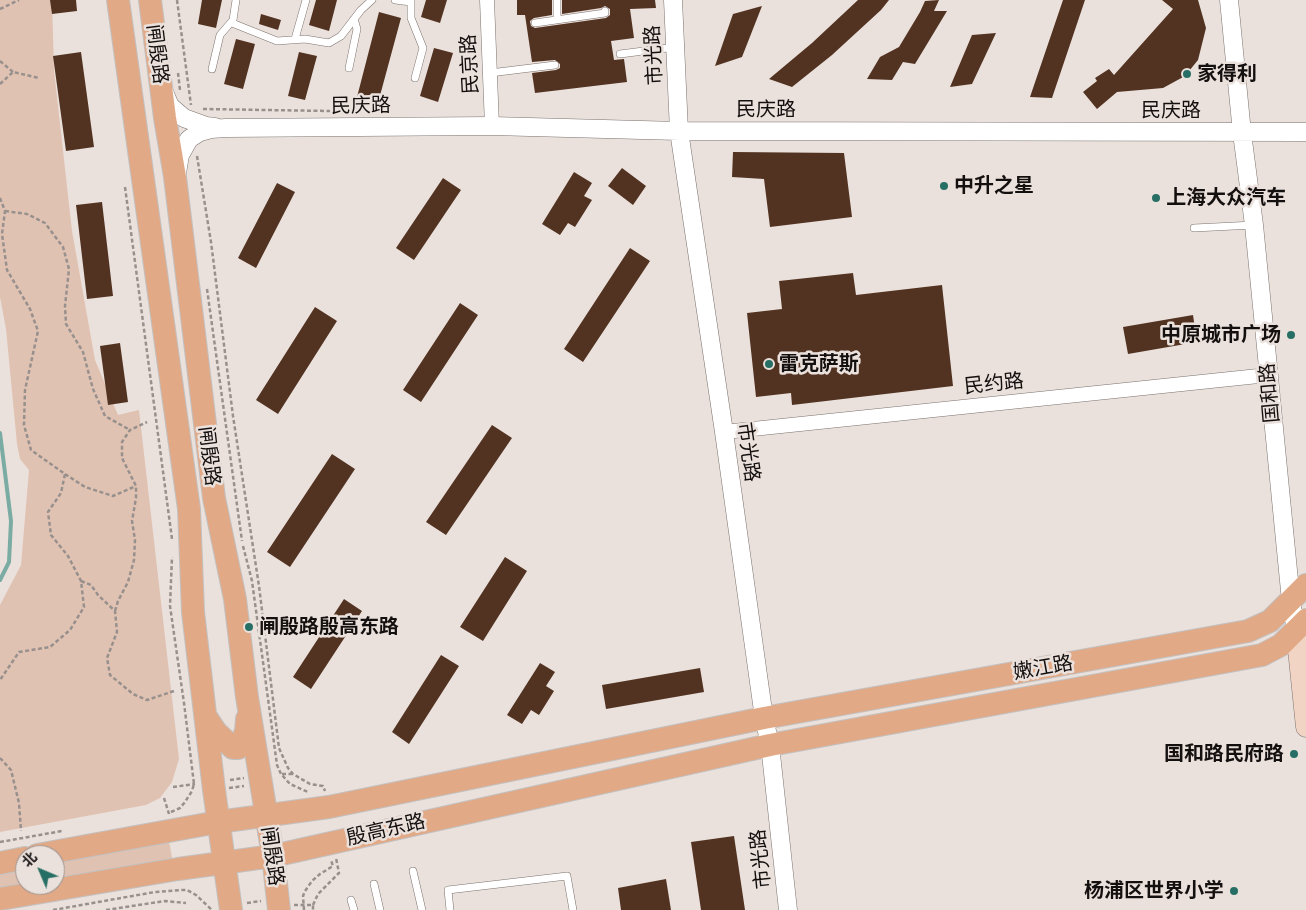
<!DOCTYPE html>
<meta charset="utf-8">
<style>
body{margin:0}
#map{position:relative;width:1306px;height:910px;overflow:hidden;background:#ebe1dc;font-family:"Alegreya Sans","Noto Sans SC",sans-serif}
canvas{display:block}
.north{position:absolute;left:15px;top:845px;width:50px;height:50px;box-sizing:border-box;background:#ebe1dc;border:1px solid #958d8a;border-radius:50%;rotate:315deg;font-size:14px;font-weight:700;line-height:20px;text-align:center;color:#14100f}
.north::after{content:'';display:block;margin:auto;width:18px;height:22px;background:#276e64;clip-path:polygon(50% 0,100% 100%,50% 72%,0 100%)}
</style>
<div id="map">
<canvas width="1306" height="910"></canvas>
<div class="north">北</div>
</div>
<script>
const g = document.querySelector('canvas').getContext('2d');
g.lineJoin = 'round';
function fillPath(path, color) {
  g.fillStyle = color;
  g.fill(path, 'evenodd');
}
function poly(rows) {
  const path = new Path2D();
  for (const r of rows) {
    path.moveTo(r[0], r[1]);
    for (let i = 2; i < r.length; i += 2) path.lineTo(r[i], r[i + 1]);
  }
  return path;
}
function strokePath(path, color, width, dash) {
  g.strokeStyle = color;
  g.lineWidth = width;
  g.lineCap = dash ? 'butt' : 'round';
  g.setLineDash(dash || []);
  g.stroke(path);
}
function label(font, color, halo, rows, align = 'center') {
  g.font = font + ' "Alegreya Sans","Noto Sans SC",sans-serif';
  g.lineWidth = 5;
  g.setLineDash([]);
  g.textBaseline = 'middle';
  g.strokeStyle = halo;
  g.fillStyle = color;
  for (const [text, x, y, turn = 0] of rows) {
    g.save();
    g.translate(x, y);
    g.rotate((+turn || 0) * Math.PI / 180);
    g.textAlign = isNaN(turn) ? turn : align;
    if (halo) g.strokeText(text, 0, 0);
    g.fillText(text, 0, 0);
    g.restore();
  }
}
fillPath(poly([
 [0,0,52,0,54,70,72,231,95,360,118,415,139,410,179,759,172,782,160,798,146,805,0,832,0,605,21,565,29,470,20,459,17,444,6,329,0,297],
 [169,841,173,863,55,881,55,862],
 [25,869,25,885,0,890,0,875]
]), '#e0c2b2');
strokePath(poly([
 [0,433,11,521,9,562,0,580]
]), '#7baca3', 4);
fillPath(poly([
 [50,0,76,0,77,11,52,14],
 [202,0,222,0,216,28,198,24],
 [316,0,337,0,329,31,309,25],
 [426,0,447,0,440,23,421,17],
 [517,0,552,0,552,15,534,18,530,21,531,26,535,28,606,18,610,15,610,9,605,6,601,8,562,14,562,0,655,0,656,8,630,9,634,38,611,41,614,60,624,59,627,82,535,93,532,73,556,70,560,68,560,64,555,60,532,62,525,15,517,15],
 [858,0,889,0,881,10,832,55,792,87,769,79,812,43],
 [939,0,934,11,947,11,915,64,903,62,892,80,867,79,880,57,899,47,920,12,925,1],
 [1063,0,1085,0,1052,98,1030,97],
 [1162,0,1198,0,1206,28,1198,60,1185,76,1163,88,1117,92,1097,109,1083,92,1097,81,1095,78,1109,69,1114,75,1173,9],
 [762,6,742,57,715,66,733,14],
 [379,12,401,18,378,103,357,97],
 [261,14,281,20,278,30,259,24],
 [996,33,972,84,950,87,972,35],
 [236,39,255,44,243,89,224,84],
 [434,48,453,53,438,102,420,96],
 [81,52,94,147,66,151,53,56],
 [299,52,317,56,305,100,288,96],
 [733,152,844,153,852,217,770,227,764,179,732,177],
 [622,168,646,186,633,205,608,186],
 [574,172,592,183,584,196,592,200,575,227,568,223,560,235,542,224],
 [443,178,461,190,414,260,396,248],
 [277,183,295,192,256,268,238,258],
 [102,202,113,296,87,299,76,205],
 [630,248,650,261,583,362,564,349],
 [853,273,856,295,942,285,953,386,792,405,791,393,756,397,747,313,782,309,779,281],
 [460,303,478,315,421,402,403,390],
 [315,307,337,321,278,414,256,400],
 [1193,315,1197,342,1128,354,1123,327],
 [120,343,128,402,108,405,100,346],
 [492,425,512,438,446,535,426,522],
 [332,454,355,469,290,567,267,552],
 [505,557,527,571,483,641,460,627],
 [344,599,362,611,311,689,293,677],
 [441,655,459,666,409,744,392,732],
 [540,663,555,672,546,686,554,691,539,715,531,710,522,724,507,715],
 [700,668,704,692,606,709,602,685],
 [734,836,745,910,701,910,691,842],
 [666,879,671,910,621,910,618,888]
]), '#523322');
const service = poly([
 [395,0,411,2],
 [411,0,411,18,423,48,415,78],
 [557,0,557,19],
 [232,23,277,41,305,39,329,43,341,36,361,10,372,0],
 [535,23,605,13,605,11],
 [295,39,306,0],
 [620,54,675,47],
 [349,68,357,29,354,19],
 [212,69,220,35,233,20,236,0],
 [490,73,555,65],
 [1194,228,1254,225],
 [413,871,422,910],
 [374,884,380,910],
 [351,900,354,910],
 [450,910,448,890,567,876,573,910]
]);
const minor = poly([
 [487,0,492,126],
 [724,432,1268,375]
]);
const tertiary = poly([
 [673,0,679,131,724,432,764,718,770,745,788,910],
 [1229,0,1242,133,1254,225,1291,601,1296,630],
 [164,92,170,106,184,118,206,126,215,127],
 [177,173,180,155,189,139,200,132,211,129,226,128,492,126,679,131,1306,132]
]);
const secondary = poly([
 [1296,630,1306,727]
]);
const primary = poly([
 [118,0,189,509,193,612,214,790,231,910],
 [150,0,165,118,175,177,214,498,235,599,247,697,273,856,279,910],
 [206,717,216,732,233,748,238,748,241,745,246,731,247,719],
 [37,855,218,822,329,807,764,718,1248,631,1270,621,1306,585],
 [0,863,25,858],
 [0,899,178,869,273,856,770,745,1262,655,1281,645,1306,620]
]);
strokePath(service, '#7b726e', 8);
strokePath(minor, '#7b726e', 15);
strokePath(tertiary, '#7b726e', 19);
strokePath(secondary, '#7b726e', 21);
strokePath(primary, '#c2c1c1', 24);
strokePath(poly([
 [177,0,191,105],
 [0,9,19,0],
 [0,61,13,72],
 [178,73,180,90],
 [0,84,13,72,39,78],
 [203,109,330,111],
 [197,156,211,242,233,416,259,586,279,748,288,768,293,774,310,784,323,786,325,791],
 [125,187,172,539],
 [0,198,5,211,2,234,7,270,30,309,38,331,25,390,24,425,31,450,65,474,61,493,48,512,51,535,68,556,81,581,84,607,70,630,50,647,19,652,0,680],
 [5,211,27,214,45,223,63,247,69,269,65,306,66,324,83,352,93,389,105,416,130,430],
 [207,289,242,541],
 [65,474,85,487,113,496,136,486],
 [243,546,252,581,277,765,281,774,290,784,308,792],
 [81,581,91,585,98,595,115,611,117,632,107,658,110,675,133,694,147,700,174,691],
 [115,611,118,601,128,582,134,560,135,540,132,521,136,498,136,486,122,458,122,442,130,430,147,422],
 [0,758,11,770,19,803,21,831],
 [282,774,293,774],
 [230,780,244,778],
 [173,787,195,784],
 [229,788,244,786],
 [164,798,169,814],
 [171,812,180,808,185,802,192,791,194,784,184,703,170,606,172,557],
 [0,842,62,831],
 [247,903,261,901],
 [294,905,313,905,313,910],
 [313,905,318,894,339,873,336,858],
 [53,910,155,892,182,890,187,890,196,895,212,910],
 [106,910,165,901,186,903],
 [304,910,303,896,305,891,312,881,320,874,333,866,331,860]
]), '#98908d', 2.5, [4, 2.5]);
strokePath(service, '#fff', 7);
strokePath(minor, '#fff', 14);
strokePath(tertiary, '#fff', 18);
strokePath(secondary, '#f1d4c3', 20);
strokePath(primary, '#e2a986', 22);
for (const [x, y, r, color] of [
 [1187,74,5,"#276e64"],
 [944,186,5,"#276e64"],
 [1156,198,5,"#276e64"],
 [1291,335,5,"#276e64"],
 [769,364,5,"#276e64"],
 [249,627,5,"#276e64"],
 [1294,754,5,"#276e64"],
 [1234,891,5,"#276e64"]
]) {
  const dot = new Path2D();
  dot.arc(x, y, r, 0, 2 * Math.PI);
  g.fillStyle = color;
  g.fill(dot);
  strokePath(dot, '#ebe1dc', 2);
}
label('20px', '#14100f', '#ebe1dc', [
 ["闸殷路",157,54,83],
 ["市光路",654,55,-93],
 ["民京路",470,64,-93],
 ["民庆路",361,106,-1],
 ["民庆路",766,110],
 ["民庆路",1171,111],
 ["民约路",994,384,-6],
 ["国和路",1270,393,-95],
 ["市光路",748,452,82],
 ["闸殷路",209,456,83],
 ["嫩江路",1043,668,-10],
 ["殷高东路",386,830,-13],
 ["闸殷路",272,856,82],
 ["市光路",761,859,-96]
]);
label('bold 20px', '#14100f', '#ebe1dc', [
 ["家得利",1197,74],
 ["中升之星",954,186],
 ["上海大众汽车",1166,198],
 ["中原城市广场",1281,335,"right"],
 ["雷克萨斯",779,364],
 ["闸殷路殷高东路",259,627],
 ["国和路民府路",1284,754,"right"],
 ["杨浦区世界小学",1224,891,"right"]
], 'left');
</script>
